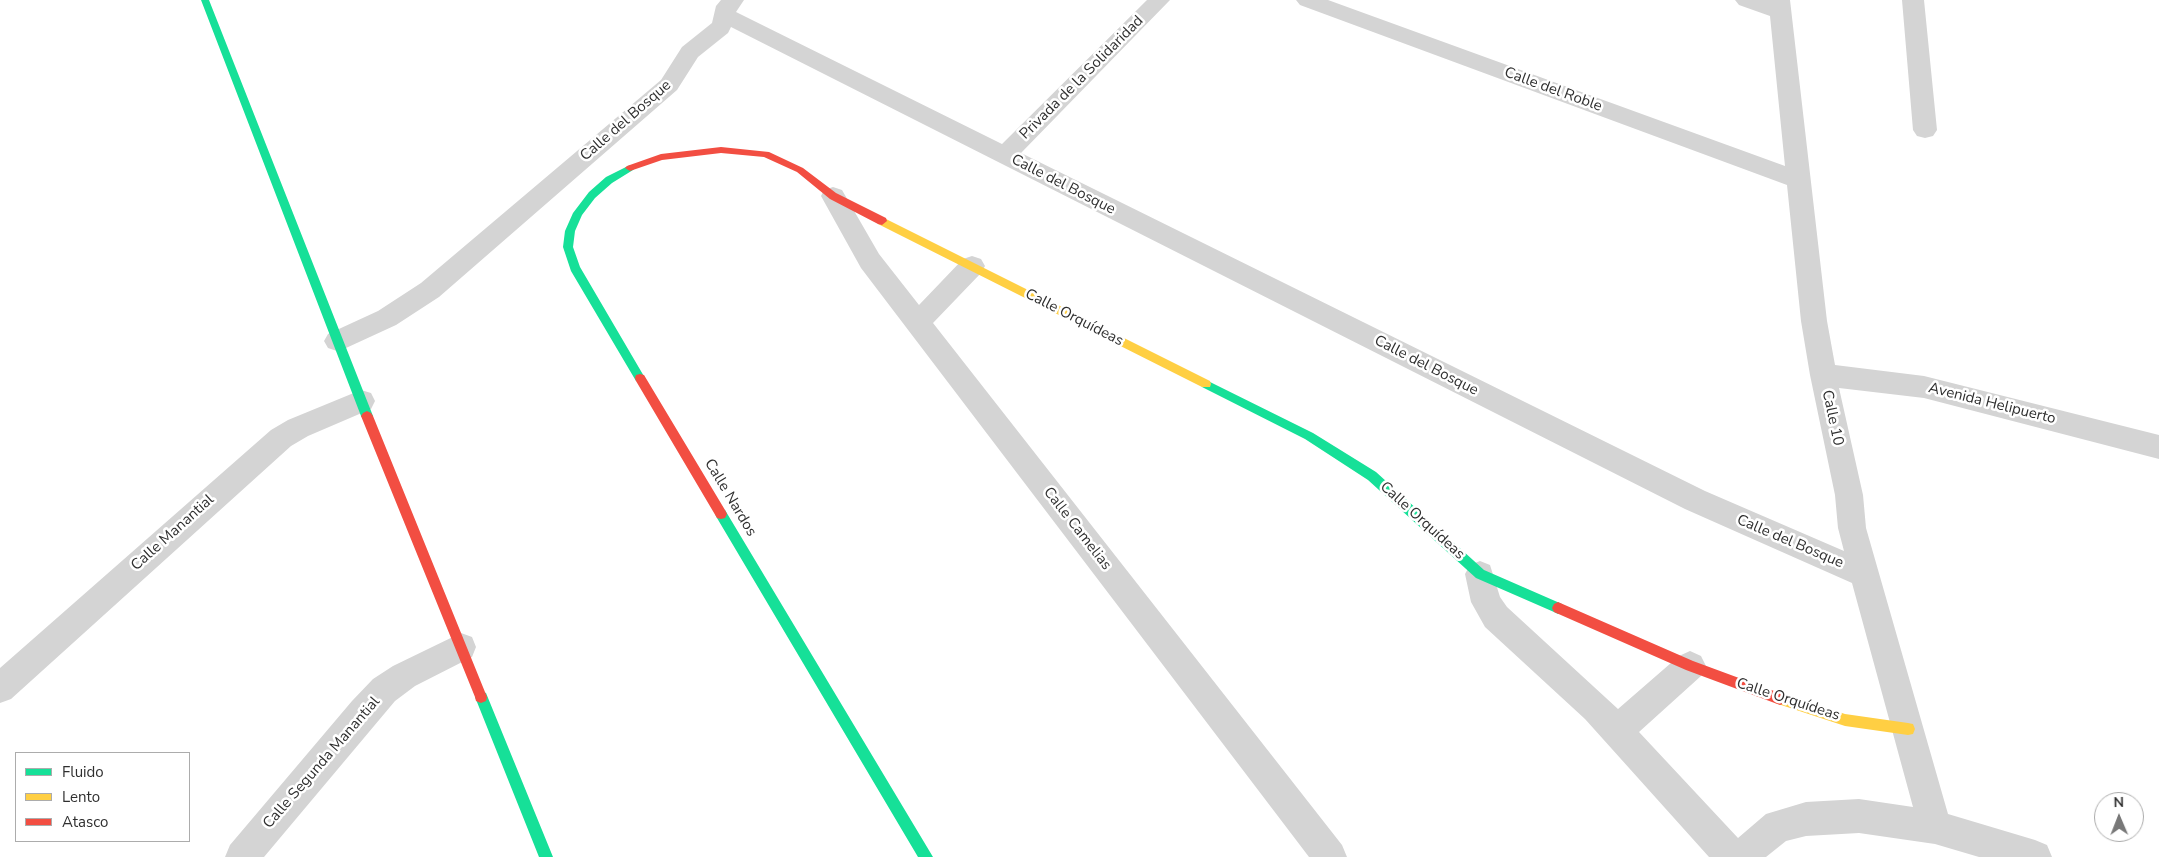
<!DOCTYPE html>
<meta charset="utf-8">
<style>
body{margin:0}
#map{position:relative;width:2159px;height:857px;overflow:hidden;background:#fff;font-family:"Nunito Sans",sans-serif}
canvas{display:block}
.legend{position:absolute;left:15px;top:752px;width:175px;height:90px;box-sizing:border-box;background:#fff;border:1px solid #acacac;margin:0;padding:6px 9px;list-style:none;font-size:15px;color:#2f2f2f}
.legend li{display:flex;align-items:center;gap:10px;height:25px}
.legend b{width:25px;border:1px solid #acacac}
.north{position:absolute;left:2094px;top:792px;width:50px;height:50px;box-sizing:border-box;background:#fff;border:1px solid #acacac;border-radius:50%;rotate:359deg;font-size:14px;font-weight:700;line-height:20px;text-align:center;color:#2f2f2f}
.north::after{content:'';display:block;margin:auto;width:18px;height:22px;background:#787878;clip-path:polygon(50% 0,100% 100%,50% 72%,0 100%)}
</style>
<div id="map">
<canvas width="2159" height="857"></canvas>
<ul class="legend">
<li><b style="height:6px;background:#16e098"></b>Fluido</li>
<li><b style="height:6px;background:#ffcf43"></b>Lento</li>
<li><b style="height:6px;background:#f24e42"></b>Atasco</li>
</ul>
<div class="north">N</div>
</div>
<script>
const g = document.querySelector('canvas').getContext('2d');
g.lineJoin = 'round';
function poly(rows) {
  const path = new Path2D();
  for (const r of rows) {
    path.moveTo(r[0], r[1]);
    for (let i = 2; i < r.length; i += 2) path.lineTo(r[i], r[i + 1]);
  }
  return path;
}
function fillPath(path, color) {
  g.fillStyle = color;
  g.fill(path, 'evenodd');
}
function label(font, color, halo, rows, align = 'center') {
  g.font = font + ' "Nunito Sans",sans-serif';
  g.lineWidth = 5;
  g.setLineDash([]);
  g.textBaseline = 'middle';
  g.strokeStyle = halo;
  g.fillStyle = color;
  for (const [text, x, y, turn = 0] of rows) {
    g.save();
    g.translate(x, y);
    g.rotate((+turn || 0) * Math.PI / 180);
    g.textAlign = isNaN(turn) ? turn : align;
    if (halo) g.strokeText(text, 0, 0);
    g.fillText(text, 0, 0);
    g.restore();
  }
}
fillPath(poly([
 [721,0,744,0,736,12,1002,144,1147,0,1170,0,1021,153,1705,491,1844,551,1838,528,1835,495,1810,375,1801,321,1787,185,1300,5,1296,0,1328,0,1785,166,1770,16,1739,5,1735,0,1790,0,1827,321,1835,365,1924,376,2159,435,2159,459,1924,398,1839,388,1863,495,1866,528,1948,814,2035,840,2047,845,2052,857,1979,857,1935,844,1859,833,1806,836,1786,841,1766,857,1709,857,1585,719,1485,627,1471,602,1465,574,1470,565,1480,561,1490,565,1500,597,1507,607,1618,709,1679,656,1690,651,1701,656,1706,666,1701,676,1639,732,1738,838,1766,814,1806,802,1859,799,1913,807,1852,583,1685,509,731,27,728,33,698,57,677,90,439,297,396,325,346,348,337,351,328,348,324,341,328,334,378,311,421,283,661,80,682,47,712,23,716,6,721,0],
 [1902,0,1924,0,1937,130,1933,136,1925,138,1917,136,1913,130,1902,0],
 [833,187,842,190,879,254,919,305,963,259,972,256,981,259,985,266,981,273,933,323,1342,845,1347,857,1309,857,861,268,821,196,824,190,833,187],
 [361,390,371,393,375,401,371,409,308,436,291,446,11,699,0,703,0,668,271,430,288,420,361,390],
 [461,633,472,637,476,647,472,657,415,686,395,701,264,857,225,857,230,845,352,701,373,679,393,666,461,633]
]), '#d4d4d4');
fillPath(poly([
 [201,0,209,0,373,416,371,419,363,419,361,416,201,0],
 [630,165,633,166,635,168,633,170,612,183,595,198,582,215,575,231,573,247,580,267,645,378,644,381,640,382,636,381,571,271,563,247,565,231,573,213,589,192,606,177,630,165],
 [1206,380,1313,433,1376,472,1484,570,1562,604,1564,608,1562,612,1558,614,1554,612,1476,578,1368,480,1305,439,1202,387,1201,384,1202,381,1206,380],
 [721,509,725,510,933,857,918,857,717,518,715,514,717,510,721,509],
 [481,691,486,693,553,857,539,857,475,697,476,693,481,691]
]), '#16e098');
fillPath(poly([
 [882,217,1210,381,1211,384,1210,387,1202,387,878,224,877,221,882,217],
 [1780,693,1845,714,1908,723,1913,724,1915,729,1913,734,1908,735,1845,726,1775,703,1774,699,1775,695,1780,693]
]), '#ffcf43');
fillPath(poly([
 [721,147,769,152,803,168,836,193,886,218,887,221,882,225,878,224,830,199,797,172,764,157,721,153,662,160,630,171,625,168,627,166,661,154,721,147],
 [640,374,644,375,725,510,727,514,725,518,721,519,717,518,636,381,635,378,636,375,640,374],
 [367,411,371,413,373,416,487,697,486,701,481,703,476,701,475,697,361,416,363,413,367,411],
 [1558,602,1693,661,1785,695,1786,699,1785,703,1780,705,1686,670,1554,612,1552,608,1554,604,1558,602]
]), '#f24e42');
label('15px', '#2f2f2f', '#fff', [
 ["Privada de la Solidaridad",1082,78,-45],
 ["Calle del Roble",1553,90,20],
 ["Calle del Bosque",626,121,-41],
 ["Calle del Bosque",1063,185,27],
 ["Calle Orquídeas",1074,318,27],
 ["Calle del Bosque",1426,366,27],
 ["Avenida Helipuerto",1992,404,14],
 ["Calle 10",1832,418,78],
 ["Calle Nardos",730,498,59],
 ["Calle Orquídeas",1422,521,42],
 ["Calle Camelias",1077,529,52],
 ["Calle Manantial",173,533,-42],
 ["Calle del Bosque",1790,542,23],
 ["Calle Orquídeas",1788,700,18],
 ["Calle Segunda Manantial",322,763,-49]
]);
</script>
